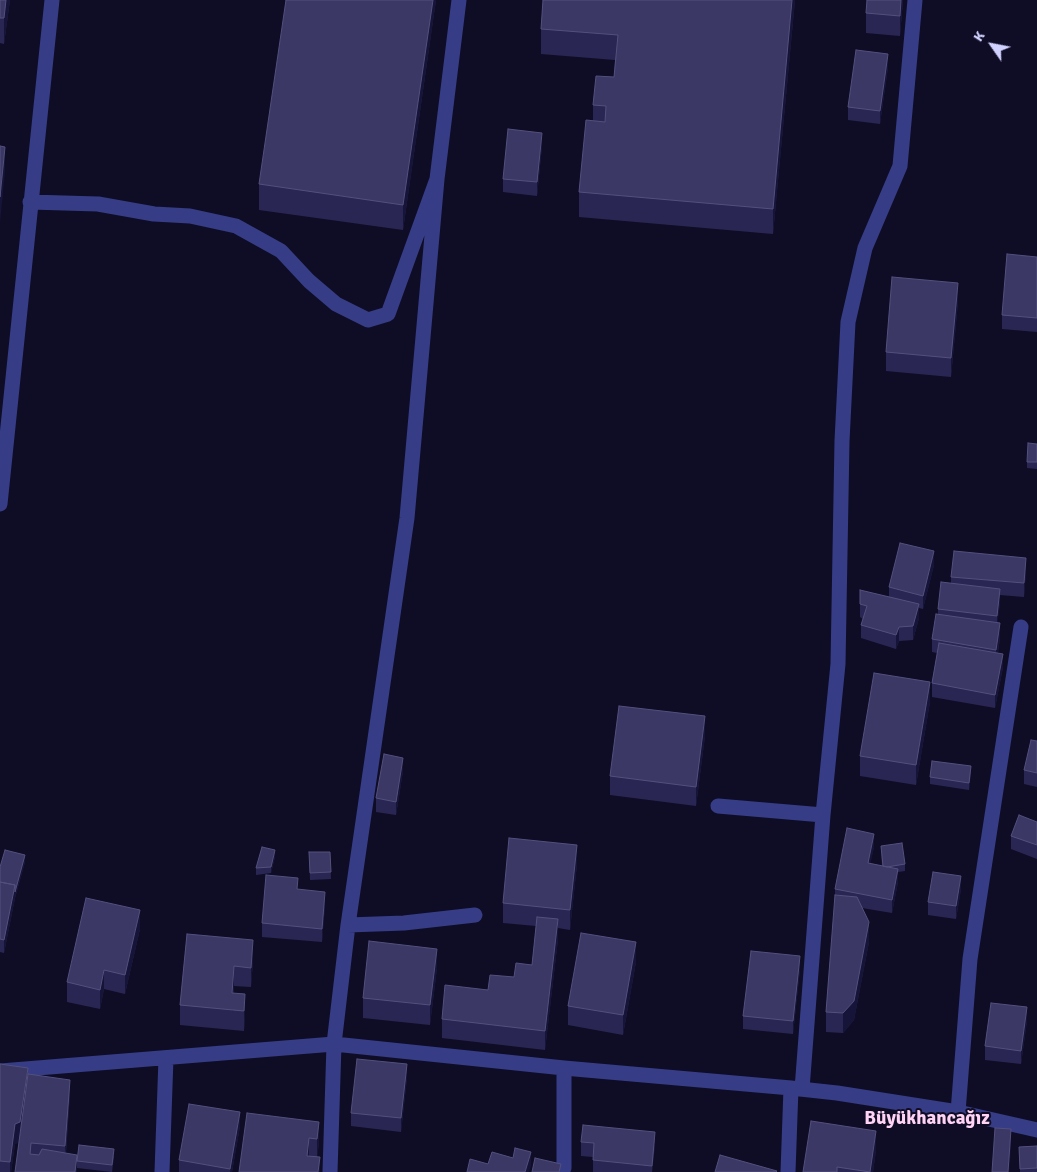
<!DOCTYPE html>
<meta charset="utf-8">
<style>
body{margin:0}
#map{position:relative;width:1037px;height:1172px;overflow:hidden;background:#0f0d25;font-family:Signika,sans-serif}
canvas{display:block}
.north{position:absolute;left:967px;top:20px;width:50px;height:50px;-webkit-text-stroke:4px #0f0d25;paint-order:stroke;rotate:303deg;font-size:14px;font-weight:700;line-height:20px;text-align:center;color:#d1d1ff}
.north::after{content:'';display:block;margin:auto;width:18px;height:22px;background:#d1d1ff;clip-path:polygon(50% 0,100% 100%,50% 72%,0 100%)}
</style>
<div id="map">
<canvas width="1037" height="1172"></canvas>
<div class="north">K</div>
</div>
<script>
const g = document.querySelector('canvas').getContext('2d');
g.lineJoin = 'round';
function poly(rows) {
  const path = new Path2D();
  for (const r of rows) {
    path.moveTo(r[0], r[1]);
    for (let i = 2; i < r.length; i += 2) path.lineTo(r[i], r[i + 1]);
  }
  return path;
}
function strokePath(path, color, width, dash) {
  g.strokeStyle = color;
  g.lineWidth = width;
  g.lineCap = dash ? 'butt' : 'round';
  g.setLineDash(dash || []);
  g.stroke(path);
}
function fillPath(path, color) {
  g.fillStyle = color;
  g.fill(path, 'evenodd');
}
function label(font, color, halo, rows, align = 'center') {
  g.font = font + ' Signika,sans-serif';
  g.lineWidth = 4;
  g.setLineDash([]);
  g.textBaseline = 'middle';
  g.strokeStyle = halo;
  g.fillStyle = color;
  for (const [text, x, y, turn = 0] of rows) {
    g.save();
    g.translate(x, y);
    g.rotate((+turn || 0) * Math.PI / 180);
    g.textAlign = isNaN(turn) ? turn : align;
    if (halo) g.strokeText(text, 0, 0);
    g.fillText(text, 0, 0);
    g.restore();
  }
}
strokePath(poly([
 [30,202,98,204,154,214,190,216,236,226,281,251,309,281,336,304,368,320,388,314,437,179,459,0],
 [0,504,52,0],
 [718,806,823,815],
 [348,925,404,923,475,915],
 [0,1071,334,1044,564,1068,791,1088,837,1093,958,1112,1037,1130],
 [802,1089,823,815,838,664,842,441,848,322,865,248,900,166,915,0],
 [958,1112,970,959,1021,627],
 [564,1168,564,1068],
 [162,1172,166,1058],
 [330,1172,334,1044,348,925,407,518,437,179],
 [788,1172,791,1088]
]), '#363d86', 15);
fillPath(poly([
 [0,0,10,0,4,44,0,43],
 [436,0,403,230,259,210,259,184],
 [543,0,795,0,773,234,579,217,579,192,593,121,593,105,614,77,615,60,541,54,541,29],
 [903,0,900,36,866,33,866,13],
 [888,67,880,124,848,120,848,107],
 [542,146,537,196,503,192,503,179],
 [1037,257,1037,332,1002,329,1002,315],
 [958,302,951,377,886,371,886,352],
 [1037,444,1037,469,1027,468,1027,462],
 [934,565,923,609,919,608,919,618,913,640,899,641,896,649,861,638,861,625,863,619,860,617,860,590,889,597,889,587],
 [1026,571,1024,597,1000,595,1000,603,997,623,1000,637,998,653,1003,667,995,708,932,697,932,683,937,653,932,652,932,639,938,614,938,609,951,583,951,577],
 [930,702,916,785,860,776,860,756],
 [705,736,696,806,610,795,610,776],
 [1037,741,1037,787,1024,784,1024,770],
 [403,771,396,815,376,812,376,798],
 [971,772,969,790,930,784,930,777],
 [1037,822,1037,859,1011,849,1011,836],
 [881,846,905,864,905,871,898,872,898,882,892,913,862,908,869,942,854,1020,843,1033,826,1032,826,1012,835,902,835,889,874,847,870,863,882,866],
 [309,852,330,852,331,879,310,880],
 [275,857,271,873,256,875,256,868],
 [25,862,15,898,4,953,0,952,0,867],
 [577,864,570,930,558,928,558,939,545,1050,442,1038,442,1019,488,990,514,977,532,965,536,926,503,923,503,903],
 [961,889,956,919,928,915,928,902],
 [298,890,325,905,322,942,262,937,262,923],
 [140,929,125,994,104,989,100,1009,67,1002,67,982],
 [187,934,253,960,251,987,234,986,234,993,245,1014,244,1031,180,1025,180,1005],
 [636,962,623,1035,568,1025,568,1006],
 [437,968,430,1025,363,1018,363,998],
 [800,969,793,1034,743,1029,743,1016],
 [1027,1021,1021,1064,985,1060,985,1046],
 [0,1064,28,1074,70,1093,66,1153,77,1161,114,1156,112,1172,77,1168,15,1172,19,1142,15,1144,11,1172,0,1172],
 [407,1078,401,1132,351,1126,351,1113],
 [319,1122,319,1142,317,1157,320,1172,239,1172],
 [240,1126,232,1172,179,1172,179,1160],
 [581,1142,655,1145,652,1172,593,1172,593,1157,581,1156],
 [1037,1146,1037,1172,1020,1172,1019,1147],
 [876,1150,873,1172,803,1172]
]), '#2a2654');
fillPath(poly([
 [6,0,10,0,4,44,4,18],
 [433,0,436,0,403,230,403,205],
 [792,0,795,0,773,234,773,209],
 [901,0,903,0,900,36,900,16],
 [888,54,888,67,880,124,880,111],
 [542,133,542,146,537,196,537,182],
 [5,147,5,172,0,223,0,197],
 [958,283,958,302,951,377,951,358],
 [934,551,934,565,923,609,923,596],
 [1026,558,1026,571,1024,597,1024,583],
 [1000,589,1000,603,997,629,997,616],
 [919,604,919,618,913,640,913,626],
 [1000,623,1000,637,996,664,996,650],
 [899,627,899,641,896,649,896,635],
 [1003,654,1003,667,995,708,995,695],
 [930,682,930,702,916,785,916,765],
 [705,716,705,736,696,806,696,787],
 [403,758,403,771,396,815,396,802],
 [971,766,971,772,969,790,969,783],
 [874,834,874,847,868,876,868,863],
 [577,845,577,864,570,930,570,910],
 [275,850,275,857,271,873,271,867],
 [25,855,25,862,15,898,4,953,4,940,15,885],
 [898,869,898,882,892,913,892,900],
 [961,876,961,889,956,919,956,906],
 [325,892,325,905,322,942,322,929],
 [140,910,140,929,125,994,125,975],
 [558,919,558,939,545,1050,545,1031],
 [869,922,869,942,854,1020,843,1033,843,1013],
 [253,940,253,960,251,987,251,968],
 [636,942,636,962,623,1035,623,1015],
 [437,949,437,968,430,1025,430,1005],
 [800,956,800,969,793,1034,793,1021],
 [234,966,234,986,232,1013,232,993],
 [104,970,104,989,100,1009,100,990],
 [245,994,245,1014,244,1031,244,1011],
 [1027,1007,1027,1021,1021,1064,1021,1051],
 [407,1064,407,1078,401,1132,401,1118],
 [28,1068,28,1087,20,1142,15,1144,11,1172,10,1172,10,1162,15,1124],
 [70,1080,70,1093,65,1159,65,1146],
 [240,1112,240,1126,232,1172,230,1172],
 [319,1122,319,1142,317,1158,317,1139],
 [1011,1129,1011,1149,1009,1172,1008,1172],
 [876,1131,876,1150,873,1172,870,1172],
 [655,1132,655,1145,652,1172],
 [309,1138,309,1158,307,1156],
 [531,1152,531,1166,529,1172,525,1172],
 [77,1155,77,1172,75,1172],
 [320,1157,320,1172,318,1172]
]), '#171439');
const building = poly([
 [0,0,6,0,4,18,0,18,0,0],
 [286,0,433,0,403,205,259,184,286,0],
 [543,0,792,0,773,209,579,192,586,120,605,122,606,106,593,105,596,76,614,77,618,35,541,29,543,0],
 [867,0,901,0,900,16,866,13,867,0],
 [856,50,888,54,880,111,848,107,856,50],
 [508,129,542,133,537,182,503,179,508,129],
 [0,146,5,147,0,197,0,146],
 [1007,254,1037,257,1037,318,1002,315,1007,254],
 [892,277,958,283,951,358,886,352,892,277],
 [1028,443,1037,444,1037,462,1027,462,1028,443],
 [900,543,934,551,923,596,889,587,900,543],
 [954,551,1026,558,1024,583,951,577,954,551],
 [941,582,1000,589,997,616,938,609,941,582],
 [860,590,919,604,913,626,899,627,896,635,861,625,867,606,860,604,860,590],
 [936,614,1000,623,996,650,932,639,936,614],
 [939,643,1003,654,995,695,932,683,939,643],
 [874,673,930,682,916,765,860,756,874,673],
 [619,706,705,716,696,787,610,776,619,706],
 [1031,740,1037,741,1037,773,1024,770,1031,740],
 [384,754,403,758,396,802,376,798,384,754],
 [932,761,971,766,969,783,930,777,932,761],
 [1019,815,1037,822,1037,845,1011,836,1019,815],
 [847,828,874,834,868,863,898,869,892,900,835,889,847,828],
 [509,838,577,845,570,910,503,903,509,838],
 [902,843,905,864,887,867,883,866,881,846,902,843],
 [262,847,275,850,271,867,256,868,262,847],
 [5,850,25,855,15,892,15,885,0,882,0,867,5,850],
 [309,852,330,852,331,872,310,873,309,852],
 [933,872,961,876,956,906,928,902,933,872],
 [266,875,298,878,297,889,325,892,322,929,262,923,266,875],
 [0,882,15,885,4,940,0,939,0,882],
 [835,895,857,897,869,922,854,1001,843,1013,826,1012,835,895],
 [86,898,140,910,125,975,104,970,100,990,67,982,86,898],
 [537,917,558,919,545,1031,442,1019,445,985,488,990,490,975,514,977,516,963,532,965,537,917],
 [581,933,636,942,623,1015,568,1006,581,933],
 [187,934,253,940,251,968,234,966,232,993,245,994,244,1011,180,1005,187,934],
 [369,941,437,949,430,1005,363,998,369,941],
 [751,951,800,956,793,1021,743,1016,751,951],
 [991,1003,1027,1007,1021,1051,985,1046,991,1003],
 [357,1059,407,1064,401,1118,351,1113,357,1059],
 [0,1064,28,1068,20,1122,15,1124,10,1162,0,1161,0,1064],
 [28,1074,70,1080,65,1146,31,1143,30,1154,39,1155,42,1149,77,1155,75,1172,15,1172,28,1074],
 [189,1104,240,1112,230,1169,179,1160,189,1104],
 [247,1113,319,1122,317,1139,309,1138,307,1156,320,1157,318,1172,239,1172,247,1113],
 [811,1121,876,1131,870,1172,837,1167,837,1172,803,1172,811,1121],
 [583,1125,655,1132,652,1166,593,1160,594,1143,581,1142,583,1125],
 [995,1128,1011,1129,1008,1172,992,1172,995,1128],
 [79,1145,114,1149,112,1165,77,1161,79,1145],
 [1037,1146,1037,1168,1020,1169,1019,1147,1037,1146],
 [515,1148,531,1152,525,1172,467,1172,470,1159,488,1164,492,1152,513,1158,515,1148],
 [720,1155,777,1171,776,1172,715,1172,720,1155],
 [535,1158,561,1164,559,1172,532,1172,535,1158]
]);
fillPath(building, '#3c3866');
strokePath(building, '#53507e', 1);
label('bold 19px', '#ffd3f4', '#0f0d25', [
 ["Büyükhancağız",927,1119]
]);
</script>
